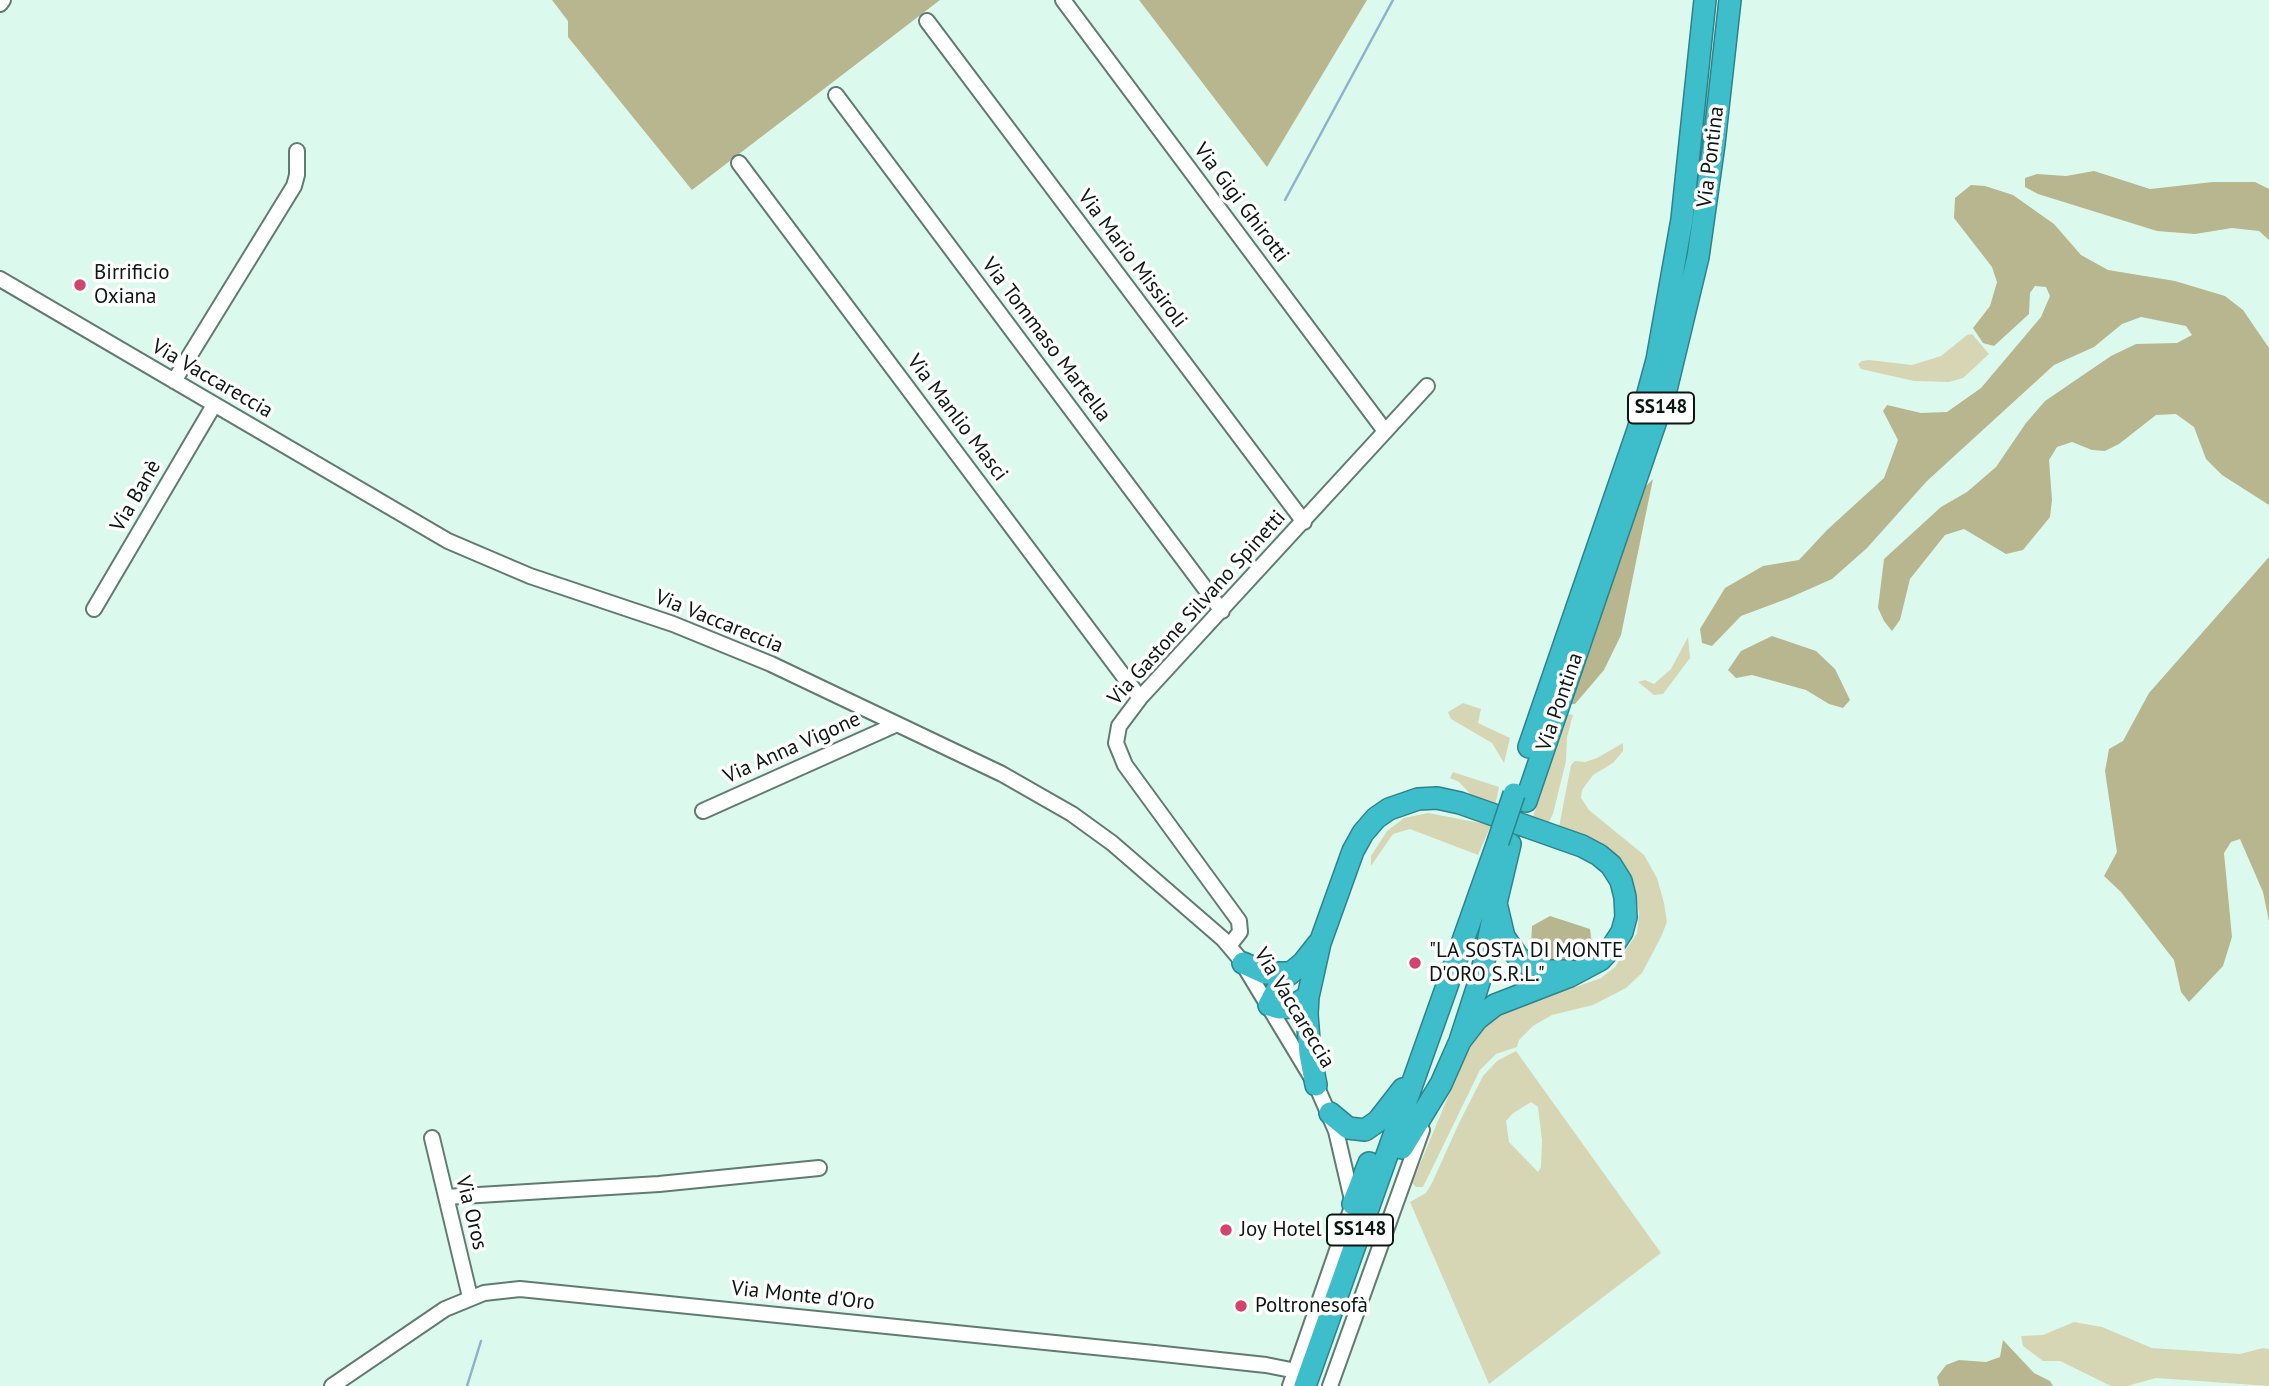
<!DOCTYPE html>
<meta charset="utf-8">
<style>
body{margin:0}
canvas{display:block;background:#dcf9ee}
</style>
<canvas width="2269" height="1386"></canvas>
<script>
const g = document.querySelector('canvas').getContext('2d');
g.lineJoin = 'round';
function fillPath(path, color) {
  g.fillStyle = color;
  g.fill(path, 'evenodd');
}
function poly(rows) {
  const path = new Path2D();
  for (const r of rows) {
    path.moveTo(r[0], r[1]);
    for (let i = 2; i < r.length; i += 2) path.lineTo(r[i], r[i + 1]);
  }
  return path;
}
function strokePath(path, color, width, dash) {
  g.strokeStyle = color;
  g.lineWidth = width;
  g.lineCap = dash ? 'butt' : 'round';
  g.setLineDash(dash || []);
  g.stroke(path);
}
function label(font, color, halo, rows, align = 'center') {
  g.font = font + ' "PT Sans",sans-serif';
  g.lineWidth = 7;
  g.setLineDash([]);
  g.textBaseline = 'middle';
  g.strokeStyle = halo;
  g.fillStyle = color;
  for (const [text, x, y, turn = 0] of rows) {
    g.save();
    g.translate(x, y);
    g.rotate((+turn || 0) * Math.PI / 180);
    g.textAlign = isNaN(turn) ? turn : align;
    if (halo) g.strokeText(text, 0, 0);
    g.fillText(text, 0, 0);
    g.restore();
  }
}
fillPath(poly([
 [1972,334,1989,354,1963,378,1949,382,1914,381,1861,369,1858,364,1862,361,1869,360,1912,365,1941,356,1967,335],
 [1688,637,1690,658,1663,694,1654,695,1638,682,1645,680,1654,684,1671,669],
 [1463,703,1481,709,1478,723,1510,738,1504,763,1492,743,1451,719,1448,712],
 [1564,713,1573,715,1567,737,1566,761,1553,814,1549,822,1540,826,1530,827],
 [1623,743,1623,751,1613,763,1593,775,1582,790,1581,798,1589,810,1644,855,1657,878,1664,903,1667,922,1661,937,1642,973,1626,988,1593,1005,1552,1015,1533,1026,1519,1040,1517,1047,1496,1054,1480,1070,1423,1187,1416,1187,1412,1183,1471,1042,1493,1016,1601,978,1615,967,1637,933,1639,913,1635,893,1629,880,1559,827,1571,765,1575,761,1585,762,1597,758],
 [1453,772,1499,787,1495,806,1480,804,1459,782,1450,778],
 [1428,813,1491,825,1478,855,1410,829,1393,834,1371,866,1371,856,1387,831,1404,818],
 [1516,1051,1661,1253,1489,1384,1410,1202,1426,1193,1432,1183,1459,1123,1483,1076,1497,1061],
 [1531,1102,1538,1107,1542,1140,1541,1167,1538,1172,1509,1142,1506,1121,1512,1114],
 [2074,1322,2102,1327,2152,1348,2240,1354,2263,1348,2269,1349,2269,1386,2156,1378,2127,1386,2111,1386,2060,1361,2043,1361,2023,1346,2021,1336,2043,1335]
]), '#d7d6b4');
fillPath(poly([
 [552,0,940,0,692,190,568,37,568,21],
 [1139,0,1367,0,1267,167],
 [2094,171,2150,189,2213,182,2255,182,2269,189,2269,240,2259,231,2232,228,2195,234,2157,231,2038,194,2025,187,2025,178,2037,174,2066,176],
 [1971,185,1985,186,2013,195,2054,224,2081,255,2108,270,2175,281,2225,296,2243,310,2269,348,2269,505,2222,475,2206,459,2194,427,2176,414,2156,415,2119,444,2105,451,2092,450,2072,442,2057,447,2049,460,2052,500,2050,517,2023,550,2006,554,1964,529,1945,535,1910,579,1900,620,1892,631,1884,621,1878,608,1884,559,1941,507,1967,492,1996,467,2026,423,2045,401,2111,356,2136,344,2177,343,2192,335,2186,326,2141,317,2122,324,2094,347,2054,365,1927,481,1867,548,1832,579,1789,598,1741,616,1712,646,1702,643,1700,629,1725,588,1763,566,1799,560,1827,530,1884,478,1898,440,1883,411,1887,405,1921,413,1947,412,1981,388,2041,317,2050,296,2046,287,2035,286,2030,293,2029,314,1994,346,1983,343,1973,328,1990,306,1997,282,1992,267,1954,218,1955,198],
 [1653,479,1621,635,1604,670,1575,704,1567,704,1645,487],
 [2269,557,2269,921,2263,892,2240,839,2231,842,2224,853,2232,937,2223,966,2189,1002,2181,992,2174,960,2121,892,2104,876,2117,852,2105,771,2109,749,2123,741,2149,693],
 [1772,636,1816,651,1835,669,1850,700,1843,708,1829,704,1806,690,1752,675,1736,678,1728,670,1741,651],
 [1550,916,1590,929,1593,952,1582,960,1553,964,1531,945,1532,926],
 [2003,1340,2034,1373,2050,1381,2053,1386,1939,1386,1937,1377,1946,1365,1959,1360,1986,1362,2000,1357]
]), '#b7b68f');
strokePath(poly([
 [1285,200,1393,0],
 [467,1386,481,1341]
]), '#8eb2cb', 2.5);
const minor = poly([
 [1063,0,1385,431],
 [0,4,3,0],
 [927,21,1304,522],
 [836,95,1222,611],
 [739,163,1140,698],
 [0,279,448,541,530,576,673,624,771,664,1002,774,1072,814,1112,843,1223,939,1240,959,1316,1085,1336,1131,1353,1204,1290,1386],
 [174,381,294,186,297,175,297,151],
 [94,609,214,405],
 [703,811,897,724],
 [1229,946,1240,932,1239,921,1125,765,1116,743,1119,726,1140,698,1427,386],
 [432,1138,470,1297],
 [446,1197,659,1184,819,1168],
 [332,1386,445,1309,484,1293,520,1289,1154,1353,1266,1365,1296,1371],
 [1330,1386,1422,1130]
]);
const highway = poly([
 [1529,747,1638,430,1657,360,1682,219,1705,0],
 [1526,801,1665,394,1698,257,1714,144,1730,0],
 [1510,844,1496,903,1504,937,1518,957,1530,966,1544,971,1571,971],
 [1243,963,1265,973,1288,973],
 [1308,997,1290,1007,1279,1008,1269,1005,1282,980,1303,963,1318,944],
 [1316,1085,1310,1054,1307,1014,1308,997,1320,943,1353,851,1363,833,1376,818,1389,809,1418,799,1437,798,1460,803,1582,846,1599,855,1611,865,1621,881,1625,897,1626,917,1622,932,1613,946,1600,960,1570,976,1495,1005,1477,1019,1460,1041],
 [1330,1113,1348,1128,1365,1130,1378,1121,1403,1089],
 [1402,1148,1441,1084,1460,1041,1481,976,1496,903],
 [1353,1204,1369,1163],
 [1305,1386,1498,842]
]);
strokePath(minor, '#627b72', 18);
strokePath(highway, '#2c838a', 24);
strokePath(minor, '#fff', 14);
strokePath(highway, '#3ebecb', 21);
const highwayBridge = poly([
 [1498,842,1514,794]
]);
strokePath(highwayBridge, '#2c838a', 24, []);
strokePath(highwayBridge, '#3ebecb', 21);
for (const [x, y, r, color] of [
 [80,285,7,"#d2436d"],
 [1415,963,7,"#d2436d"],
 [1226,1230,7,"#d2436d"],
 [1241,1306,7,"#d2436d"]
]) {
  const dot = new Path2D();
  dot.arc(x, y, r, 0, 2 * Math.PI);
  g.fillStyle = color;
  g.fill(dot);
  strokePath(dot, '#fff', 2.5);
}
for (const [x, y, w] of [
 [1661,408,66],
 [1360,1230,66]
]) {
  const box = new Path2D();
  box.roundRect(x - w / 2, y - 15.5, w, 31, 5);
  g.fillStyle = '#fff';
  g.fill(box);
  strokePath(box, '#0c1612', 2);
}
label('bold 19px', '#0c1612', null, [
 ["SS148",1661,408],
 ["SS148",1360,1230]
]);
label('21px', '#0c1612', '#fff', [
 ["Via Pontina",1711,157,-83],
 ["Via Gigi Ghirotti",1241,203,53],
 ["Via Mario Missiroli",1132,259,53],
 ["Via Tommaso Martella",1046,340,53],
 ["Via Vaccareccia",212,379,30],
 ["Via Manlio Masci",957,418,53],
 ["Via Banè",136,496,-60],
 ["Via Gastone Silvano Spinetti",1197,608,-48],
 ["Via Vaccareccia",719,622,22],
 ["Via Pontina",1560,702,-71],
 ["Via Anna Vigone",792,748,-24],
 ["Via Vaccareccia",1294,1008,59],
 ["Via Oros",471,1213,76],
 ["Via Monte d'Oro",803,1296,6]
]);
label('21px', '#0c1612', '#fff', [
 ["Birrificio",94,273],
 ["Oxiana",94,297],
 ["\"LA SOSTA DI MONTE",1429,951],
 ["D'ORO S.R.L.\"",1429,975],
 ["Joy Hotel",1240,1230],
 ["Poltronesofà",1255,1306]
], 'left');
</script>
